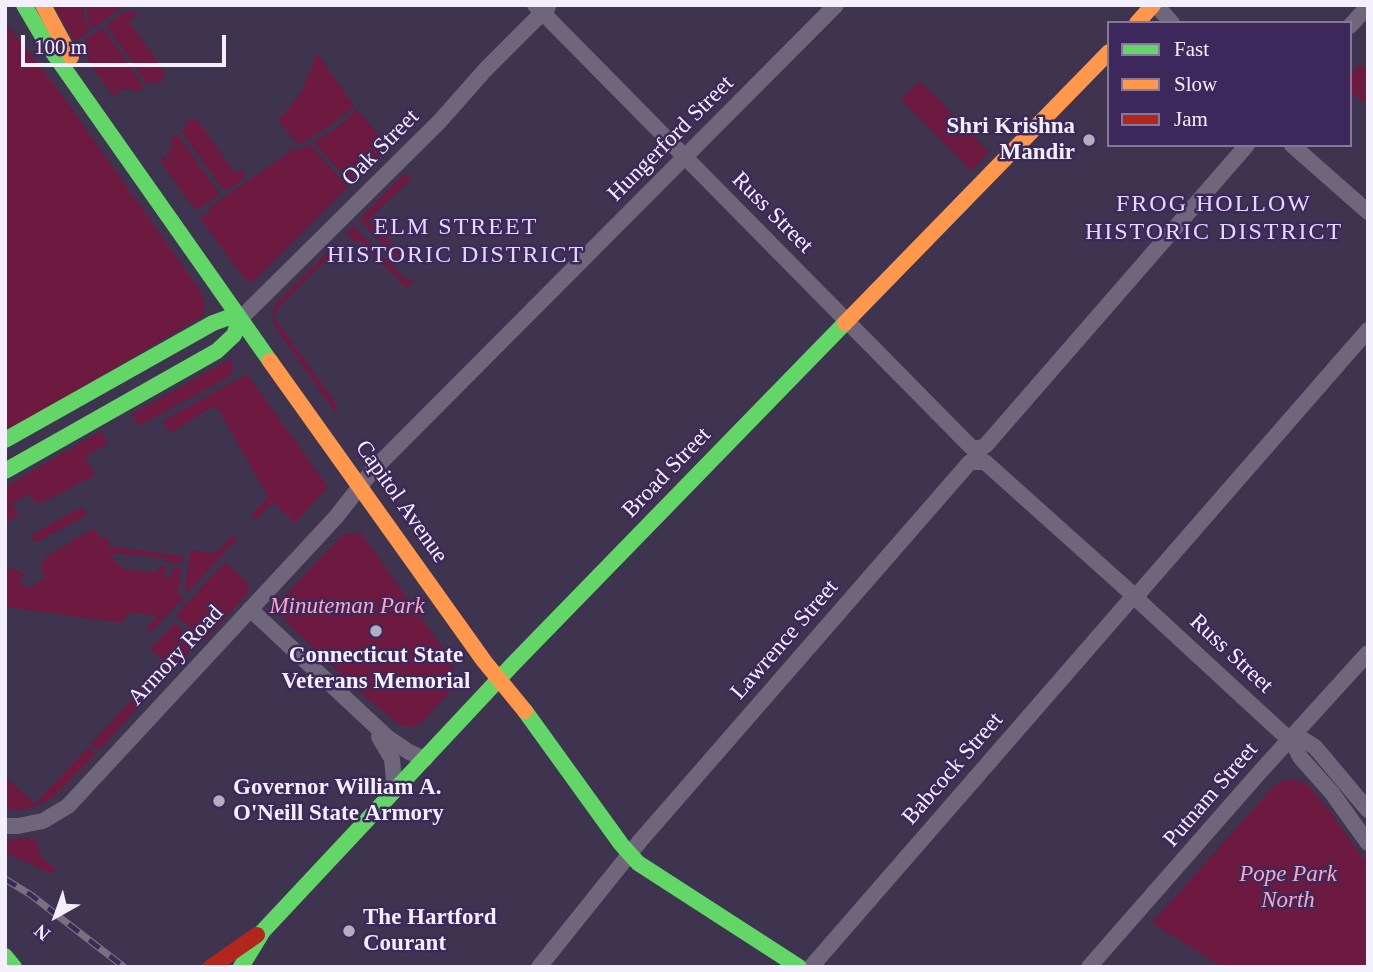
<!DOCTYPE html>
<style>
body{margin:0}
#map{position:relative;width:1373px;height:972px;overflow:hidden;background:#3f344f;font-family:Georgia,serif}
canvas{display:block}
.frame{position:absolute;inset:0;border:7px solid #f3effc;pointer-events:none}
.legend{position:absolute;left:1107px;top:21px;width:245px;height:126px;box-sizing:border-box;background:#3d285b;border:2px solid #86789b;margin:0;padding:9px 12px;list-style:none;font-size:21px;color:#f3effc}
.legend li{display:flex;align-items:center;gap:14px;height:35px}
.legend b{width:35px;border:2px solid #86789b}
.north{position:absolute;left:21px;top:881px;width:70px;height:70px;-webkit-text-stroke:5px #3d285b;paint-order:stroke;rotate:220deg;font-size:19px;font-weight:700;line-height:28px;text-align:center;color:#f3effc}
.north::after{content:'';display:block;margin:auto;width:24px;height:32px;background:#f3effc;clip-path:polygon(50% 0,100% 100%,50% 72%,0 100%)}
.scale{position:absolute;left:21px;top:35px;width:205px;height:32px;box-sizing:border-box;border:4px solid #f3effc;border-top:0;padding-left:9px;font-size:21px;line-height:24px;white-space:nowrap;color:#f3effc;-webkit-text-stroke:5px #3d285b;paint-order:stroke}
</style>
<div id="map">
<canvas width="1373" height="972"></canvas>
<div class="frame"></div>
<ul class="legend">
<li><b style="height:9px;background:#63d668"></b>Fast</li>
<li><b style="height:9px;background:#ff974d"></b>Slow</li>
<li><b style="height:9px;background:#b3261e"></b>Jam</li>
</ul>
<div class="north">N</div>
<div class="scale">100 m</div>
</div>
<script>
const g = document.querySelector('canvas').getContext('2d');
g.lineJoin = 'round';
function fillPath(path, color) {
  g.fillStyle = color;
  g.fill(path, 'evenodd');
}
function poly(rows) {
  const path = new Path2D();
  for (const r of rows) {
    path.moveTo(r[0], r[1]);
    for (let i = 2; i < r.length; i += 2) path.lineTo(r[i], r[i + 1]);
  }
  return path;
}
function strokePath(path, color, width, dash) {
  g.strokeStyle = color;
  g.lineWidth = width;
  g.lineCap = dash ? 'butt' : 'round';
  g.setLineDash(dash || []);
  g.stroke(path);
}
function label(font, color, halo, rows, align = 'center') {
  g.font = font + ' Georgia,serif';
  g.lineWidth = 5;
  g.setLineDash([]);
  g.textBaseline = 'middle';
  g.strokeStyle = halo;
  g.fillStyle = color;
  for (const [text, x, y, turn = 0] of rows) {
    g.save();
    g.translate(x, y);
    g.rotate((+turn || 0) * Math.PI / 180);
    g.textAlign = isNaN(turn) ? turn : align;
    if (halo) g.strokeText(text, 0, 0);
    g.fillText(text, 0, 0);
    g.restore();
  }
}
fillPath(poly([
 [54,5,83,5,84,17,90,30,78,40,73,39],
 [86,5,123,5,124,6,93,29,87,18],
 [127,11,139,14,129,21,166,74,158,85,154,81,148,85,108,28,108,24],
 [5,22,57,88,200,290,205,303,203,316,5,433],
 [103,28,144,87,136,93,129,88,121,91,117,86,116,87,120,94,113,96,79,48,80,43],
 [317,53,354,106,333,124,299,145,278,121,302,91],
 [1360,64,1368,71,1368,106,1350,91,1350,76],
 [920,81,989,152,971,171,901,99],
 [357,109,388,147,351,183,313,142,336,129],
 [192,119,193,121,197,119,234,172,244,169,243,172,246,177,228,190,223,189,181,131,187,127,184,122],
 [177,134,220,195,195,210,160,161,164,155,168,161,170,159,167,154,172,148,170,140],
 [309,144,348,187,253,282,247,282,200,218,210,211,209,208,295,148,299,151],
 [405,173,411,179,368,220,406,258,404,259,396,257,359,220],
 [353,226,406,280,415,280,405,291,405,287,359,240,355,243,346,233],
 [333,247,336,250,278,308,274,317,337,405,335,412,276,328,272,315,276,303],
 [233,359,232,375,138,426,132,414,226,361],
 [247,374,328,487,295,523,273,502,256,520,251,515,268,497,218,409,212,407,170,433,163,421],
 [101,431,108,443,85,457,95,475,38,505,29,494,12,504,18,515,5,524,5,487],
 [82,507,87,515,37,542,31,540,33,534],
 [94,528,100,537,109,539,108,546,183,556,181,564,166,562,166,558,112,553,113,559,124,569,154,572,164,565,166,568,164,576,169,578,174,568,181,568,178,593,184,597,152,631,145,630,157,616,129,613,121,623,7,607,5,609,5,568,15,569,25,575,19,579,27,589,46,577,41,568,41,564,50,554],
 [361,533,454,664,453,688,421,723,413,727,401,726,367,698,286,622,287,620,280,612,280,601,342,535],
 [233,535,237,539,187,593,185,588,190,550,216,553],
 [225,562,248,583,249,592,204,641,176,615],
 [175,623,197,644,98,751,91,744,166,663,150,649],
 [88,747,96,753,53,798,26,810,5,809,7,778,35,804],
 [1292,779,1307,784,1329,810,1368,866,1368,967,1223,967,1152,923,1273,787,1284,780],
 [35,838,41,857,56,869,52,874,5,853,5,839]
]), '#6e1940');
strokePath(poly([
 [535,5,973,449,983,447,986,445,1247,145],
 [1156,5,1172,23],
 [1350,26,1368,6],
 [1292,145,1368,212],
 [240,319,440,121,485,70,548,7],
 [1368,330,1138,594,1140,602,1281,732,1291,739,1304,740,1315,747,1368,810],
 [250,609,387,737,409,752,425,759],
 [379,737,392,759,395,790],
 [1291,739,1300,757,1332,793,1368,843],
 [5,826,18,826,43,821,68,806,336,517,373,470,836,5],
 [539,967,640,841,970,462,985,462,1130,592,1131,599,811,967],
 [1089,967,1259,773,1368,653]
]), '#6f667b', 16);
strokePath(poly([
 [24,5,47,44,270,361],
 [5,440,213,323,227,318,240,319,234,335,217,351,5,471],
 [525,711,621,844,638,863,799,967],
 [5,956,14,967],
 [241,967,263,931,514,663,845,323]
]), '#63d668', 16);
strokePath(poly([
 [43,5,71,57],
 [1137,23,1153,5],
 [845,323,1109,52],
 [270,361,484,661,525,711]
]), '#ff974d', 16);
strokePath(poly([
 [211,967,257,935]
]), '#b3261e', 16);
const rail = poly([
 [5,879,31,895,124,967]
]);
strokePath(rail, '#787083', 7);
strokePath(rail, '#3d285b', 4.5, [13]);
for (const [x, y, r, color] of [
 [1089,140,7,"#b4aebf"],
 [376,631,7,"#b4aebf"],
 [219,801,7,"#b4aebf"],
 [349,931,7,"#b4aebf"]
]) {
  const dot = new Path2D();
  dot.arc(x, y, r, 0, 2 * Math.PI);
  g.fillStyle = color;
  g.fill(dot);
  strokePath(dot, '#3d285b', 2.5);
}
label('bold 23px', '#f3effc', '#3d285b', [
 ["Shri Krishna",1075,127,"right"],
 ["Mandir",1075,153,"right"],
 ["Connecticut State",376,656,"center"],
 ["Veterans Memorial",376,682,"center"],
 ["Governor William A.",233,788],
 ["O'Neill State Armory",233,814],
 ["The Hartford",363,918],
 ["Courant",363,944]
], 'left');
label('23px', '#f3effc', '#3d285b', [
 ["Hungerford Street",671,139,-45],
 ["Oak Street",381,148,-45],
 ["Russ Street",772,213,45],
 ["Broad Street",667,473,-46],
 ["Capitol Avenue",401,502,55],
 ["Lawrence Street",785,640,-49],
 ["Russ Street",1231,654,43],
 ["Armory Road",176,656,-47],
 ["Babcock Street",953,769,-49],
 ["Putnam Street",1211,795,-49]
]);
label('italic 23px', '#f9a8c0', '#3d285b', [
 ["Minuteman Park",347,607],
 ["Pope Park",1288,875],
 ["North",1288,901]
]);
g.letterSpacing = '2px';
label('24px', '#e5d8ff', '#3d285b', [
 ["FROG HOLLOW",1214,205],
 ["HISTORIC DISTRICT",1214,233],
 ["ELM STREET",456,228],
 ["HISTORIC DISTRICT",456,256]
]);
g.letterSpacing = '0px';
</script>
